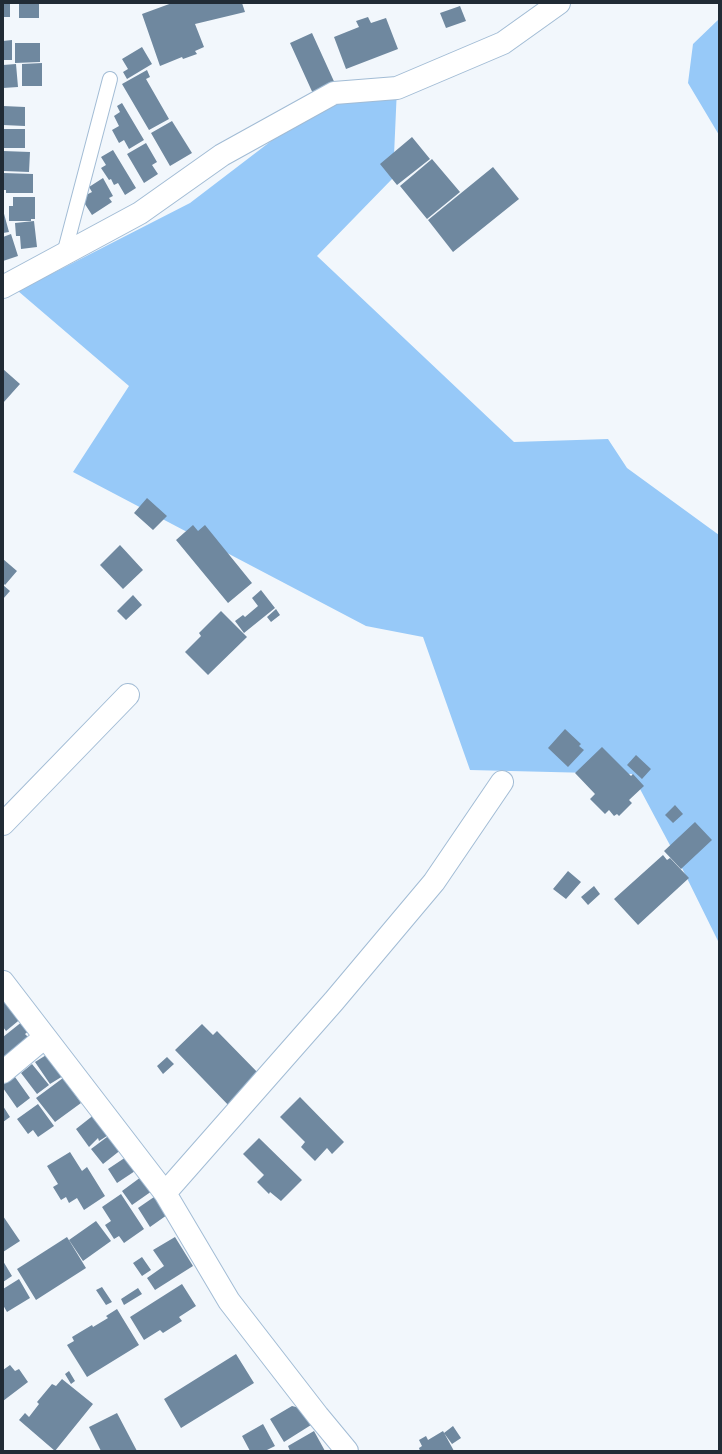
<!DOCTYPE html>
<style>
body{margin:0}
#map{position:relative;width:722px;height:1454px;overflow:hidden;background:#f2f7fc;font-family:Poppins,sans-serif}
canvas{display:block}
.frame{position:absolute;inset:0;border:4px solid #212b35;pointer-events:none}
</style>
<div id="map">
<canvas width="722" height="1454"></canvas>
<div class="frame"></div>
</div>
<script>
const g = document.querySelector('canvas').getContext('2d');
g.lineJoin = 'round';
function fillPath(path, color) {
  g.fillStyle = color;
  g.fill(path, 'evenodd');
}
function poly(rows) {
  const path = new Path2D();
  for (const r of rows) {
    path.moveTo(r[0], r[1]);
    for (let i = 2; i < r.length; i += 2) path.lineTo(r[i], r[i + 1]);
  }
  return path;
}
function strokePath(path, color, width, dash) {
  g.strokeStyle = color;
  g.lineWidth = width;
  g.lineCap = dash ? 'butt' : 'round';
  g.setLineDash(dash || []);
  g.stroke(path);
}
fillPath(poly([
 [719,19,719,135,688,83,693,44],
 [397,88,393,178,317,256,514,442,608,439,627,468,719,535,719,943,680,864,632,774,470,770,423,637,366,626,73,472,129,386,18,291,190,203,334,93]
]), '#97c9f8');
fillPath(poly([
 [3,3,10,3,10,17,3,17],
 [19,3,39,3,39,18,19,18],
 [172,3,242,3,245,12,195,24,204,47,195,51,197,54,183,59,182,57,160,66,142,14],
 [460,6,466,21,446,28,440,13],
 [368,17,371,23,386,18,398,49,346,69,334,37,359,27,356,21],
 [312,33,337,88,315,98,290,43],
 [12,40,12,60,3,60,3,41],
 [15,43,40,43,40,62,15,63],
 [142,47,152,64,127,79,123,72,128,69,122,59],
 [42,63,42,86,22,86,22,64],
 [16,64,18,87,3,88,3,65],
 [147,70,150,77,146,79,169,119,149,130,122,84],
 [122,103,144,140,129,149,124,140,119,143,112,130,119,126,114,116,120,112,117,106],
 [3,106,25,107,25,126,3,125],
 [172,121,192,153,170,166,151,133],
 [3,129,25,129,25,148,3,148],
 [412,137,430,159,397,185,380,164],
 [146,143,157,162,152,165,158,174,144,183,127,154],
 [113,150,136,188,125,195,118,183,114,185,111,179,109,180,101,168,106,165,101,157],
 [3,151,30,152,29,172,4,171],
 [432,159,460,192,427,219,400,186],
 [493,167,519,199,453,252,428,220],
 [3,173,33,174,33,193,6,193,6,190,3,190],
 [103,178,113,196,109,198,112,202,92,215,83,201,86,199,84,196,92,192,89,187],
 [13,197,35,197,35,219,31,219,31,221,9,221,9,206,13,206],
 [3,210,9,232,3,233],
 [34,221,37,247,21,249,20,236,16,236,15,223],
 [11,234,18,256,3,261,3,237],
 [3,369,20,384,3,403],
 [147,498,167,516,153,530,134,513],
 [193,525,198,531,205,525,252,583,228,603,176,540],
 [120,545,143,570,123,589,100,565],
 [3,559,17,571,5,585,3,583],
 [3,585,10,591,3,599],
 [261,590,275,608,244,633,235,621,243,615,245,617,258,606,252,598],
 [133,595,142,605,126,620,117,611],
 [276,609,280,615,271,622,267,617],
 [221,611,247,637,208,675,185,652,201,636,199,633],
 [565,729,581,744,579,746,584,750,568,767,548,748],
 [602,747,631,776,633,774,644,786,629,800,632,803,619,816,617,814,614,816,609,810,605,814,590,799,595,794,575,773],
 [636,755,651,769,642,779,627,765],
 [675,805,683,814,673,823,665,815],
 [695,822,712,840,681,869,664,851],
 [663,855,667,860,670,858,689,878,638,925,614,899],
 [568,871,581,882,566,899,553,889],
 [594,886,600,894,588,905,581,897],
 [3,993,23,1017,6,1031,3,1027],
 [23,1021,30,1030,25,1034,29,1038,3,1058,3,1037],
 [202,1024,213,1035,217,1031,262,1077,233,1110,175,1050],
 [51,1052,63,1076,50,1084,35,1062],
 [167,1057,174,1064,163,1074,157,1066],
 [32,1064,49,1085,37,1094,21,1073],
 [15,1077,30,1098,17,1108,3,1088,3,1085],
 [63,1078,81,1103,55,1122,36,1098],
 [300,1097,344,1142,332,1154,327,1148,315,1161,301,1147,305,1142,280,1117],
 [38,1104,54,1126,38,1137,33,1130,28,1134,17,1119],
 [3,1106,10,1117,3,1122],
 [95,1114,110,1134,99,1141,98,1138,89,1147,76,1129],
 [111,1134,122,1149,103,1164,91,1149],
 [259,1138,302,1180,281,1201,270,1192,269,1194,257,1182,264,1175,243,1154],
 [70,1152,82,1171,87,1167,105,1196,84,1210,77,1198,69,1203,66,1197,61,1200,53,1187,58,1184,47,1166],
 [126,1157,135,1171,117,1183,108,1169],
 [141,1177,152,1191,132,1205,122,1191],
 [121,1194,144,1229,124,1243,119,1236,114,1239,105,1225,111,1221,102,1207],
 [154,1197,167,1215,150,1227,138,1208],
 [3,1216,20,1241,3,1252],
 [96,1221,111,1241,83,1261,69,1240],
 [67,1237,86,1268,36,1300,17,1269],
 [175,1237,193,1266,155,1290,147,1278,164,1266,153,1250],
 [142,1257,151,1270,142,1276,133,1263],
 [3,1261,12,1276,3,1282],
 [19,1279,30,1298,7,1312,3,1305,3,1289],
 [182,1284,196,1306,179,1317,182,1321,163,1333,160,1330,144,1340,130,1317],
 [102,1287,112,1302,106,1305,96,1290],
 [138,1288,142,1294,124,1305,121,1299],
 [117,1309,139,1345,87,1377,67,1345,74,1341,72,1337,92,1325,93,1327,108,1318,106,1316],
 [236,1354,254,1383,181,1428,164,1399],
 [10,1365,15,1371,19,1369,28,1382,3,1401,3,1370],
 [69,1371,75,1381,71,1384,65,1374],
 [62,1379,93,1404,55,1451,19,1420,25,1413,29,1417,39,1404,37,1402,52,1384,56,1386],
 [292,1406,300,1408,311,1425,284,1442,270,1419],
 [117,1413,137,1451,101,1451,89,1427],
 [263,1424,275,1446,265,1451,250,1451,242,1436],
 [453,1426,461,1438,452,1444,444,1433],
 [314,1431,325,1451,290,1451,288,1446],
 [443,1431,454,1451,420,1451,419,1448,422,1446,419,1440,426,1436,428,1440]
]), '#6f889f');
const lane = poly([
 [64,254,110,79]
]);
const street = poly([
 [3,287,140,213,222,155,334,93,397,88,503,43,559,3],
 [3,824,128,695],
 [3,982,165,1193,229,1301,318,1416,347,1451],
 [3,1072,45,1037],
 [165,1193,334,1001,434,882,502,782]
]);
strokePath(lane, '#a2bcd5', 16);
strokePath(street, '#a2bcd5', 24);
strokePath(lane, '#fff', 14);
strokePath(street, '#fff', 22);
</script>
